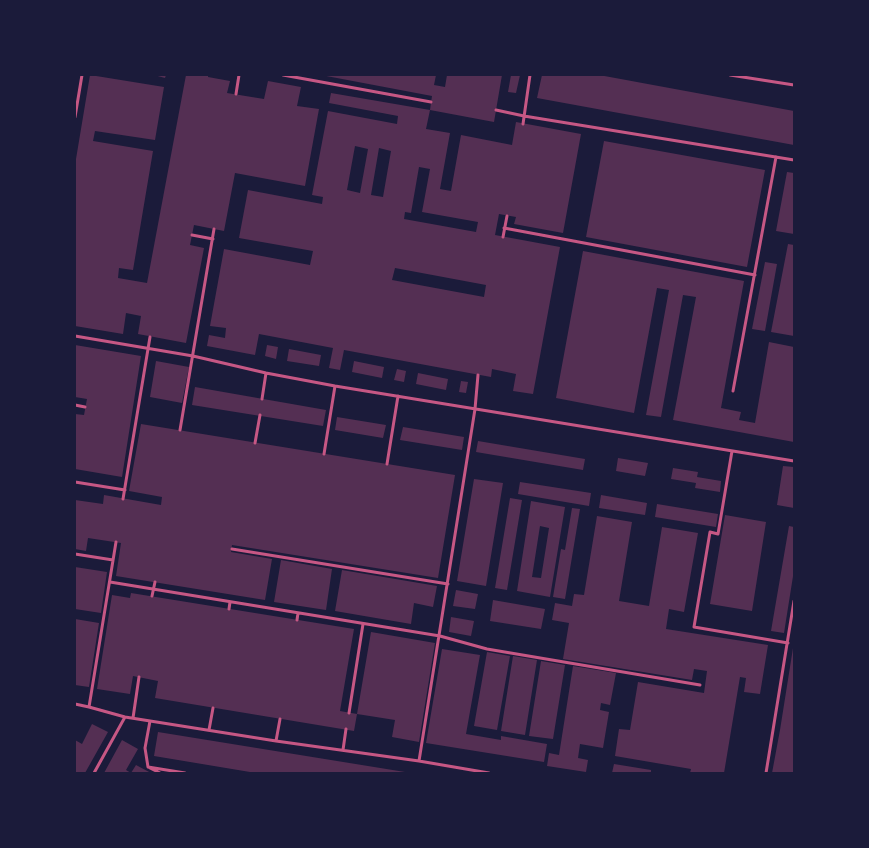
<!DOCTYPE html>
<style>
body{margin:0}
#map{position:relative;width:869px;height:848px;overflow:hidden;background:#1b1b3a;font-family:"Open Sans",sans-serif}
canvas{display:block}
.frame{position:absolute;inset:0;border:76px solid #1b1b3a;pointer-events:none}
</style>
<div id="map">
<canvas width="869" height="848"></canvas>
<div class="frame"></div>
</div>
<script>
const g = document.querySelector('canvas').getContext('2d');
g.lineJoin = 'round';
function fillPath(path, color) {
  g.fillStyle = color;
  g.fill(path, 'evenodd');
}
function poly(rows) {
  const path = new Path2D();
  for (const r of rows) {
    path.moveTo(r[0], r[1]);
    for (let i = 2; i < r.length; i += 2) path.lineTo(r[i], r[i + 1]);
  }
  return path;
}
function strokePath(path, color, width, dash) {
  g.strokeStyle = color;
  g.lineWidth = width;
  g.lineCap = dash ? 'butt' : 'round';
  g.setLineDash(dash || []);
  g.stroke(path);
}
fillPath(poly([
 [90,75,164,87,155,140,95,131,93,141,153,151,133,270,119,268,118,278,147,283,186,75,208,75,208,77,230,81,227,93,264,99,268,81,301,87,297,106,319,109,305,186,235,173,224,231,194,225,190,245,204,248,186,343,138,334,141,316,126,313,123,334,75,326,75,165],
 [154,75,166,75,165,78],
 [321,75,436,75,434,85,445,87,447,75,502,75,494,122,430,110,432,96],
 [511,75,520,75,516,93,508,92],
 [542,75,599,75,794,111,794,145,537,98],
 [331,93,430,110,426,129,450,133,440,189,451,191,461,135,512,145,516,122,581,134,563,233,514,224,516,217,499,214,495,235,560,247,533,394,513,391,516,374,492,369,491,377,344,350,340,370,329,368,333,348,259,334,255,355,207,346,209,335,225,338,226,328,210,326,224,249,310,265,313,251,239,238,248,190,322,204,323,197,312,195,328,111,397,124,398,116,329,103],
 [355,146,368,149,360,193,347,190],
 [379,148,391,151,383,197,371,195],
 [419,167,430,169,422,212,478,222,476,232,404,219,405,212,411,213],
 [395,268,486,285,484,297,392,280],
 [604,141,765,170,747,267,586,237],
 [787,172,794,173,794,234,776,231],
 [788,244,794,245,794,336,771,332],
 [583,251,744,281,721,408,741,412,739,420,755,423,769,342,794,347,794,442,673,420,696,297,683,295,661,417,646,415,669,290,657,288,634,413,556,398],
 [765,262,777,264,765,331,752,329],
 [75,345,141,356,122,477,75,469,75,414,84,415,87,399,75,397],
 [267,345,278,347,276,359,265,356],
 [289,349,321,355,319,366,287,361],
 [156,361,189,367,182,403,150,397],
 [354,361,384,367,382,378,352,372],
 [397,369,406,371,404,382,394,380],
 [418,373,448,379,446,390,416,384],
 [461,381,468,382,466,393,459,392],
 [195,387,326,410,323,426,192,405],
 [337,417,386,425,383,438,335,430],
 [141,424,455,475,438,578,232,545,231,552,272,559,265,600,116,576,121,543,88,538,86,551,75,549,75,500,103,504,104,495,161,505,162,497,129,491],
 [403,427,464,437,462,450,400,440],
 [478,441,585,459,583,470,476,452],
 [618,458,648,463,645,476,616,471],
 [783,466,794,467,794,508,777,505],
 [673,468,698,472,697,477,721,481,720,492,695,488,696,483,671,479],
 [474,479,503,483,486,586,457,581],
 [520,482,591,493,589,506,518,494],
 [601,495,647,503,645,515,599,508],
 [510,498,522,500,507,590,495,588],
 [531,501,565,507,550,597,517,591],
 [540,526,549,528,541,578,532,577],
 [657,504,718,514,716,527,655,517],
 [572,508,580,509,565,599,553,597,561,549,565,550],
 [725,515,766,522,752,611,710,604],
 [597,516,632,522,619,601,649,606,662,527,698,533,684,612,669,609,666,629,768,645,760,694,744,692,746,678,740,677,724,773,690,773,691,769,615,756,619,729,630,730,638,682,704,693,707,671,694,669,692,680,563,659,569,623,552,620,555,603,572,606,574,594,584,595],
 [789,526,794,527,794,570,784,633,771,631],
 [281,560,332,569,326,610,274,602],
 [75,567,107,572,101,613,75,609],
 [342,570,437,586,433,607,414,603,411,624,335,611],
 [456,590,478,594,475,609,453,606],
 [131,593,354,629,340,711,357,714,354,731,155,698,158,681,133,676,130,694,97,689,112,595,130,598],
 [493,600,545,609,541,629,490,621],
 [451,617,474,621,471,636,449,632],
 [75,619,99,623,89,687,75,685],
 [371,632,435,643,419,742,392,737,395,720,357,714],
 [793,648,794,773,772,773,780,730],
 [442,649,480,655,466,734,501,740,501,736,547,744,544,762,426,743],
 [487,652,510,656,497,730,474,726],
 [513,656,537,660,525,735,501,731],
 [541,661,565,665,553,739,529,736],
 [573,666,616,673,610,705,601,703,600,710,609,712,603,748,580,744,578,758,588,760,586,772,547,766,549,753,559,755],
 [92,724,108,732,85,773,81,772,75,773,75,740,82,744],
 [158,732,405,772,405,773,256,773,154,756],
 [122,740,138,749,126,770,131,773,104,773],
 [614,764,651,770,651,773,612,773],
 [136,765,151,773,131,773]
]), '#542f53');
strokePath(poly([
 [283,75,431,102],
 [730,75,794,85],
 [236,94,239,75],
 [496,110,524,116,794,160],
 [75,117,82,75],
 [523,124,530,75],
 [504,228,755,275],
 [192,235,213,239],
 [503,237,507,216],
 [75,336,193,356,266,373,335,386,794,461],
 [733,391,776,157],
 [262,399,266,373],
 [75,405,85,407],
 [180,430,214,229],
 [255,443,260,415],
 [732,451,718,534,710,532,694,627,788,643],
 [324,454,335,386],
 [387,464,398,396],
 [75,482,125,490],
 [123,499,150,337],
 [232,549,448,584],
 [75,554,113,560],
 [110,582,440,636,487,649,700,685],
 [152,596,155,582],
 [229,609,230,602],
 [297,620,298,613],
 [75,704,89,707,125,717,276,741,419,761,489,773],
 [89,707,116,542],
 [349,713,363,624],
 [133,718,139,677],
 [209,730,213,708],
 [276,741,280,719],
 [343,750,346,729],
 [419,761,475,409,478,375],
 [148,767,145,748,150,721],
 [94,773,125,717],
 [160,773,148,767,185,773],
 [766,773,794,601]
]), '#c65784', 3);
</script>
